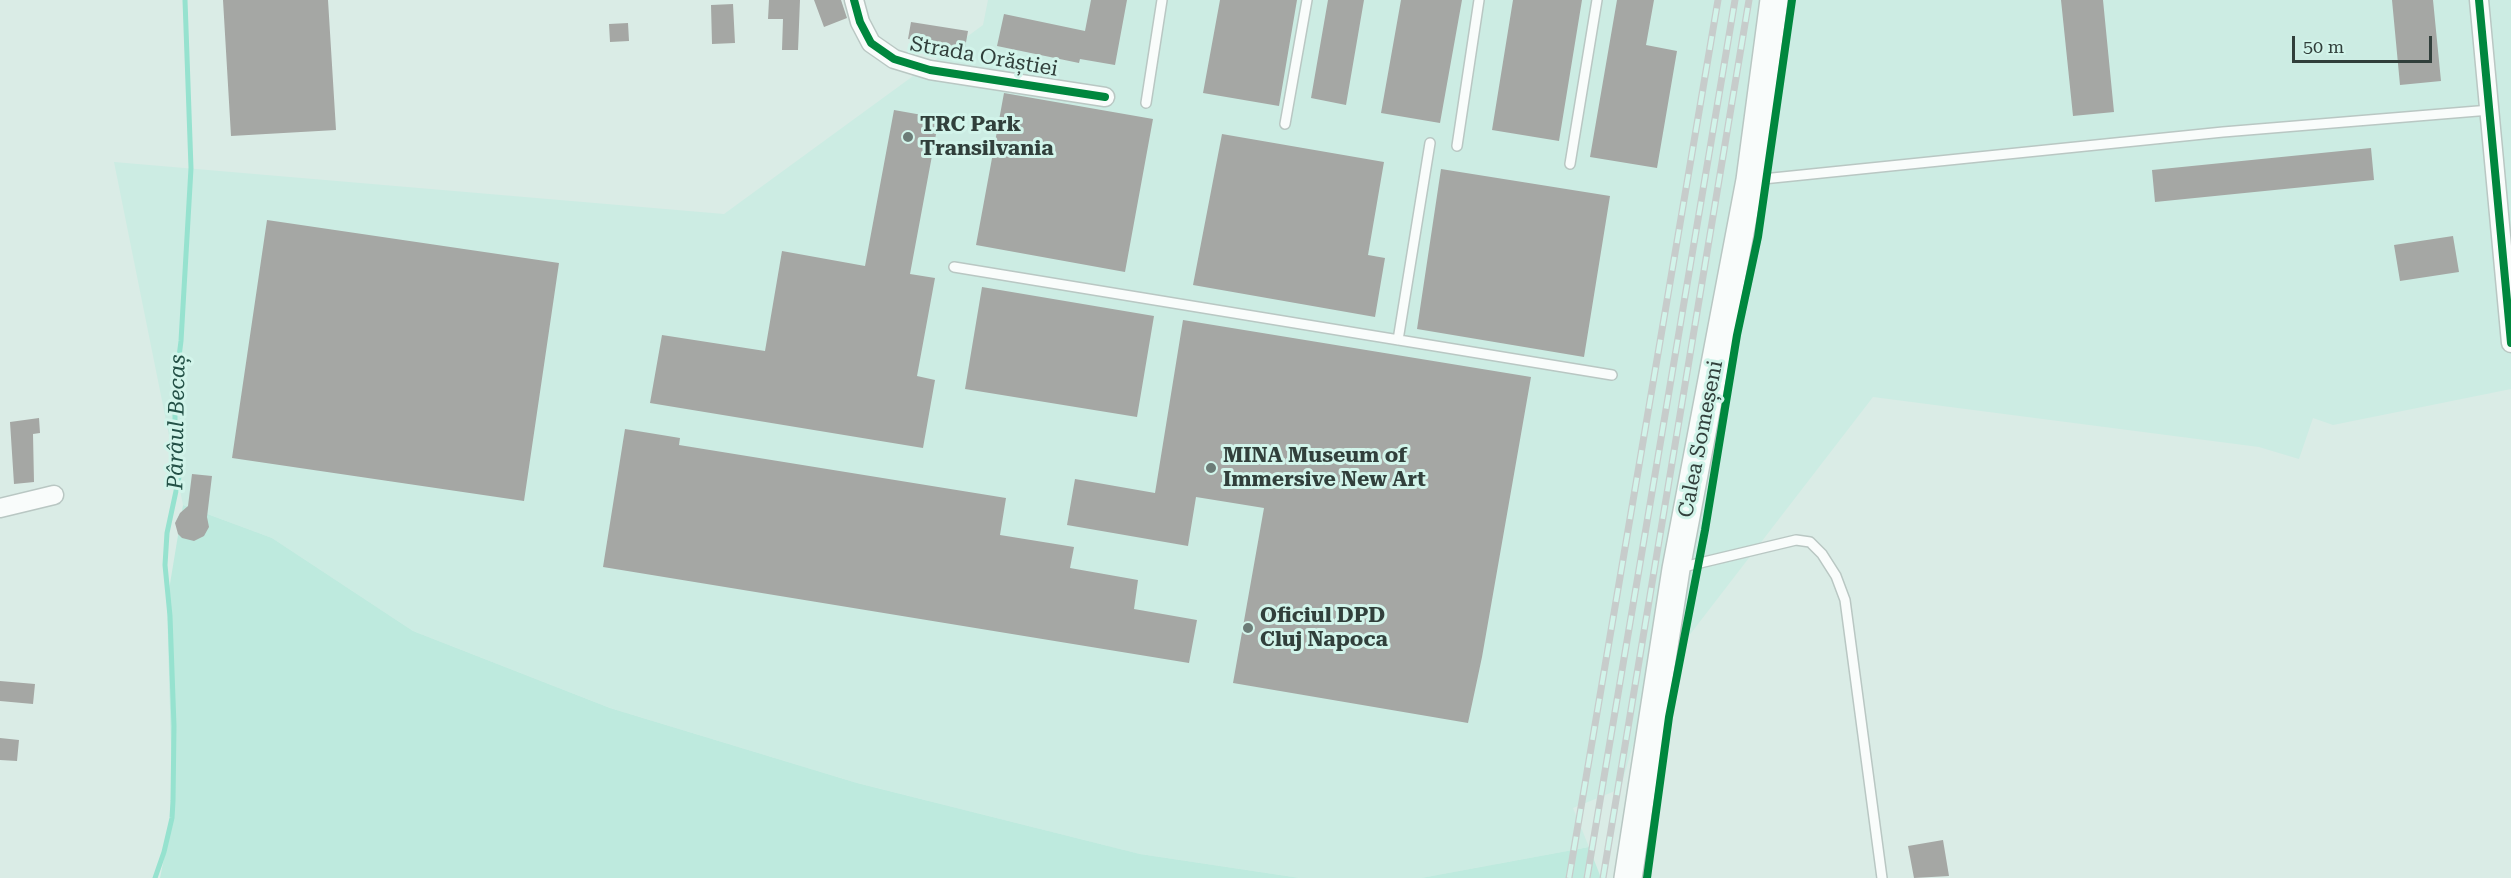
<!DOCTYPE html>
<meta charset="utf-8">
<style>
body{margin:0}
#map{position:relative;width:2511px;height:878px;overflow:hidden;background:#daece6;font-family:"Roboto Serif",serif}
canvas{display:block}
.scale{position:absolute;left:2292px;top:36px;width:140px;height:27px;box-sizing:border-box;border:3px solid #313f3b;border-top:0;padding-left:8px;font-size:18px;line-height:21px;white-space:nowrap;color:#313f3b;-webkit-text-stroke:4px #d2f4ea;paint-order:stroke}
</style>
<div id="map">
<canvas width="2511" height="878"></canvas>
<div class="scale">50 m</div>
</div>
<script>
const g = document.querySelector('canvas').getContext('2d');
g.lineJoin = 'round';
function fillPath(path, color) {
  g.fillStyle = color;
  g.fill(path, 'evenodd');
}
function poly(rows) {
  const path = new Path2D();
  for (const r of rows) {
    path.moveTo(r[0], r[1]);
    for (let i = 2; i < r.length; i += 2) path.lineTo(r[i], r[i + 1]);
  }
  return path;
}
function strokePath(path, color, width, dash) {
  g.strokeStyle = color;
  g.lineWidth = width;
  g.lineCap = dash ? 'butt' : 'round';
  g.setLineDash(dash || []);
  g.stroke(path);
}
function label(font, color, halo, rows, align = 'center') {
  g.font = font + ' "Roboto Serif",serif';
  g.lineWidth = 6;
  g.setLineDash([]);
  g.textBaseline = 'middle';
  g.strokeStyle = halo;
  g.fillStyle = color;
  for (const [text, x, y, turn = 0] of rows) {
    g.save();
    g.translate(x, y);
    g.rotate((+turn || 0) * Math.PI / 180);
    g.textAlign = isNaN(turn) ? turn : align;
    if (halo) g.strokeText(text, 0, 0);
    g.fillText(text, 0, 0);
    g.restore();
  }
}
fillPath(poly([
 [988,0,2511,0,2511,389,2333,425,2313,418,2299,459,2259,447,1873,397,1651,685,1620,789,1573,808,1589,847,1421,878,1300,878,1140,854,857,783,610,708,413,631,272,538,183,505,114,162,724,214,983,25]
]), '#ccece3');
fillPath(poly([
 [183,505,272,538,413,631,610,708,857,783,1140,854,1300,878,160,878,173,815,167,602],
 [1589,847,1601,878,1421,878]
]), '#beeade');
strokePath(poly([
 [155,878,164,852,172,818,173,801,174,726,170,616,165,565,167,533,179,477,175,433,175,388,181,341,191,168,185,0]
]), '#96e2cf', 5);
fillPath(poly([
 [223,0,328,0,336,130,231,136],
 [769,0,800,0,798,50,782,50,783,19,768,19],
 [814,0,841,0,847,18,824,27],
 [1091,0,1127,0,1115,65,1080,59,1079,63,997,46,1004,14,1085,31],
 [1220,0,1297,0,1279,106,1203,93],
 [1328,0,1364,0,1346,105,1311,98],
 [1401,0,1462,0,1440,123,1381,113],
 [1513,0,1582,0,1559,141,1492,130],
 [1617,0,1654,0,1646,45,1677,51,1657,168,1590,157],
 [2061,0,2103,0,2114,112,2073,116],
 [2392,0,2433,0,2441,81,2400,85],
 [733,4,735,43,712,44,711,5],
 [911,22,968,31,965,48,908,39],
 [628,23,629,41,610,42,609,24],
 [1004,93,1153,119,1125,272,976,245],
 [894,110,939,118,910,274,935,278,917,376,935,380,923,448,650,403,662,335,765,351,782,251,865,266],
 [1222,134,1384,162,1368,255,1385,258,1375,317,1193,285],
 [2371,148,2374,180,2155,202,2152,170],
 [1441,169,1610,196,1584,357,1417,329],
 [267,220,559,263,524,501,232,458],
 [2453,236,2459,272,2400,281,2394,245],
 [982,287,1154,316,1137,417,965,389],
 [1183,320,1531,377,1482,657,1468,723,1233,683,1264,508,1196,497,1188,546,1067,525,1075,479,1155,493],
 [39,418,40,433,33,434,34,482,14,484,10,422],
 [625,429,680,438,679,445,1006,498,1000,535,1074,547,1070,568,1138,580,1134,609,1197,620,1189,663,603,567],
 [192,474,212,476,207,517,209,527,204,536,194,541,182,538,178,534,175,523,180,513,188,506],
 [0,681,35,684,33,704,0,701],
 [0,738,19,740,17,761,0,760],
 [1943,840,1949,876,1914,878,1908,846]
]), '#a5a7a4');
const lane = poly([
 [1146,103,1162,0],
 [1285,124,1307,0],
 [1457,146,1479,0],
 [1570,164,1597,0],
 [1753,180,2223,132,2490,110],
 [954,267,1612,375],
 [1398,340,1430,143],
 [1679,568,1796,540,1810,542,1822,554,1836,576,1845,600,1882,878]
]);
const street = poly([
 [854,0,860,22,871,43,894,59,930,70,1105,97],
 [2479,0,2511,343],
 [0,508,54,495]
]);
const secondary = poly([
 [1628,878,1676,569,1750,180,1774,0]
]);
strokePath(lane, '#b9c7c3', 12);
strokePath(street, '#b9c7c3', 21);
strokePath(secondary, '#b9c7c3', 30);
strokePath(lane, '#f9fcfb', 9);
strokePath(street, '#f9fcfb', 18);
strokePath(secondary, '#f9fcfb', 27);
const rail = poly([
 [1569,878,1718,0],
 [1587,878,1735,0],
 [1603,878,1749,0]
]);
strokePath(rail, '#c7cccb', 7);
strokePath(rail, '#d2f4ea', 4.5, [14]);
strokePath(poly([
 [854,0,860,22,871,43,894,59,930,70,1105,97],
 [2479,0,2511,343],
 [1647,878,1669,717,1705,530,1737,335,1758,237,1792,0]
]), '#00873e', 8);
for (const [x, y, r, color] of [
 [908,137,6,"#6c7c77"],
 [1211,468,6,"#6c7c77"],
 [1248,628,6,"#6c7c77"]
]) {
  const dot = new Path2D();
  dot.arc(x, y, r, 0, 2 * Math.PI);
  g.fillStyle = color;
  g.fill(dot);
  strokePath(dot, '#d2f4ea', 2);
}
label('21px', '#313f3b', '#d2f4ea', [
 ["Strada Orăștiei",984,57,10],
 ["Calea Someșeni",1701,439,-79]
]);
label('bold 21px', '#313f3b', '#d2f4ea', [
 ["TRC Park",920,125],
 ["Transilvania",920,149],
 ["MINA Museum of",1223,456],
 ["Immersive New Art",1223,480],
 ["Oficiul DPD",1260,616],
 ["Cluj Napoca",1260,640]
], 'left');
label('italic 22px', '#235046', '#d2f4ea', [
 ["Pârâul Becaș",177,422,-89]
]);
</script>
